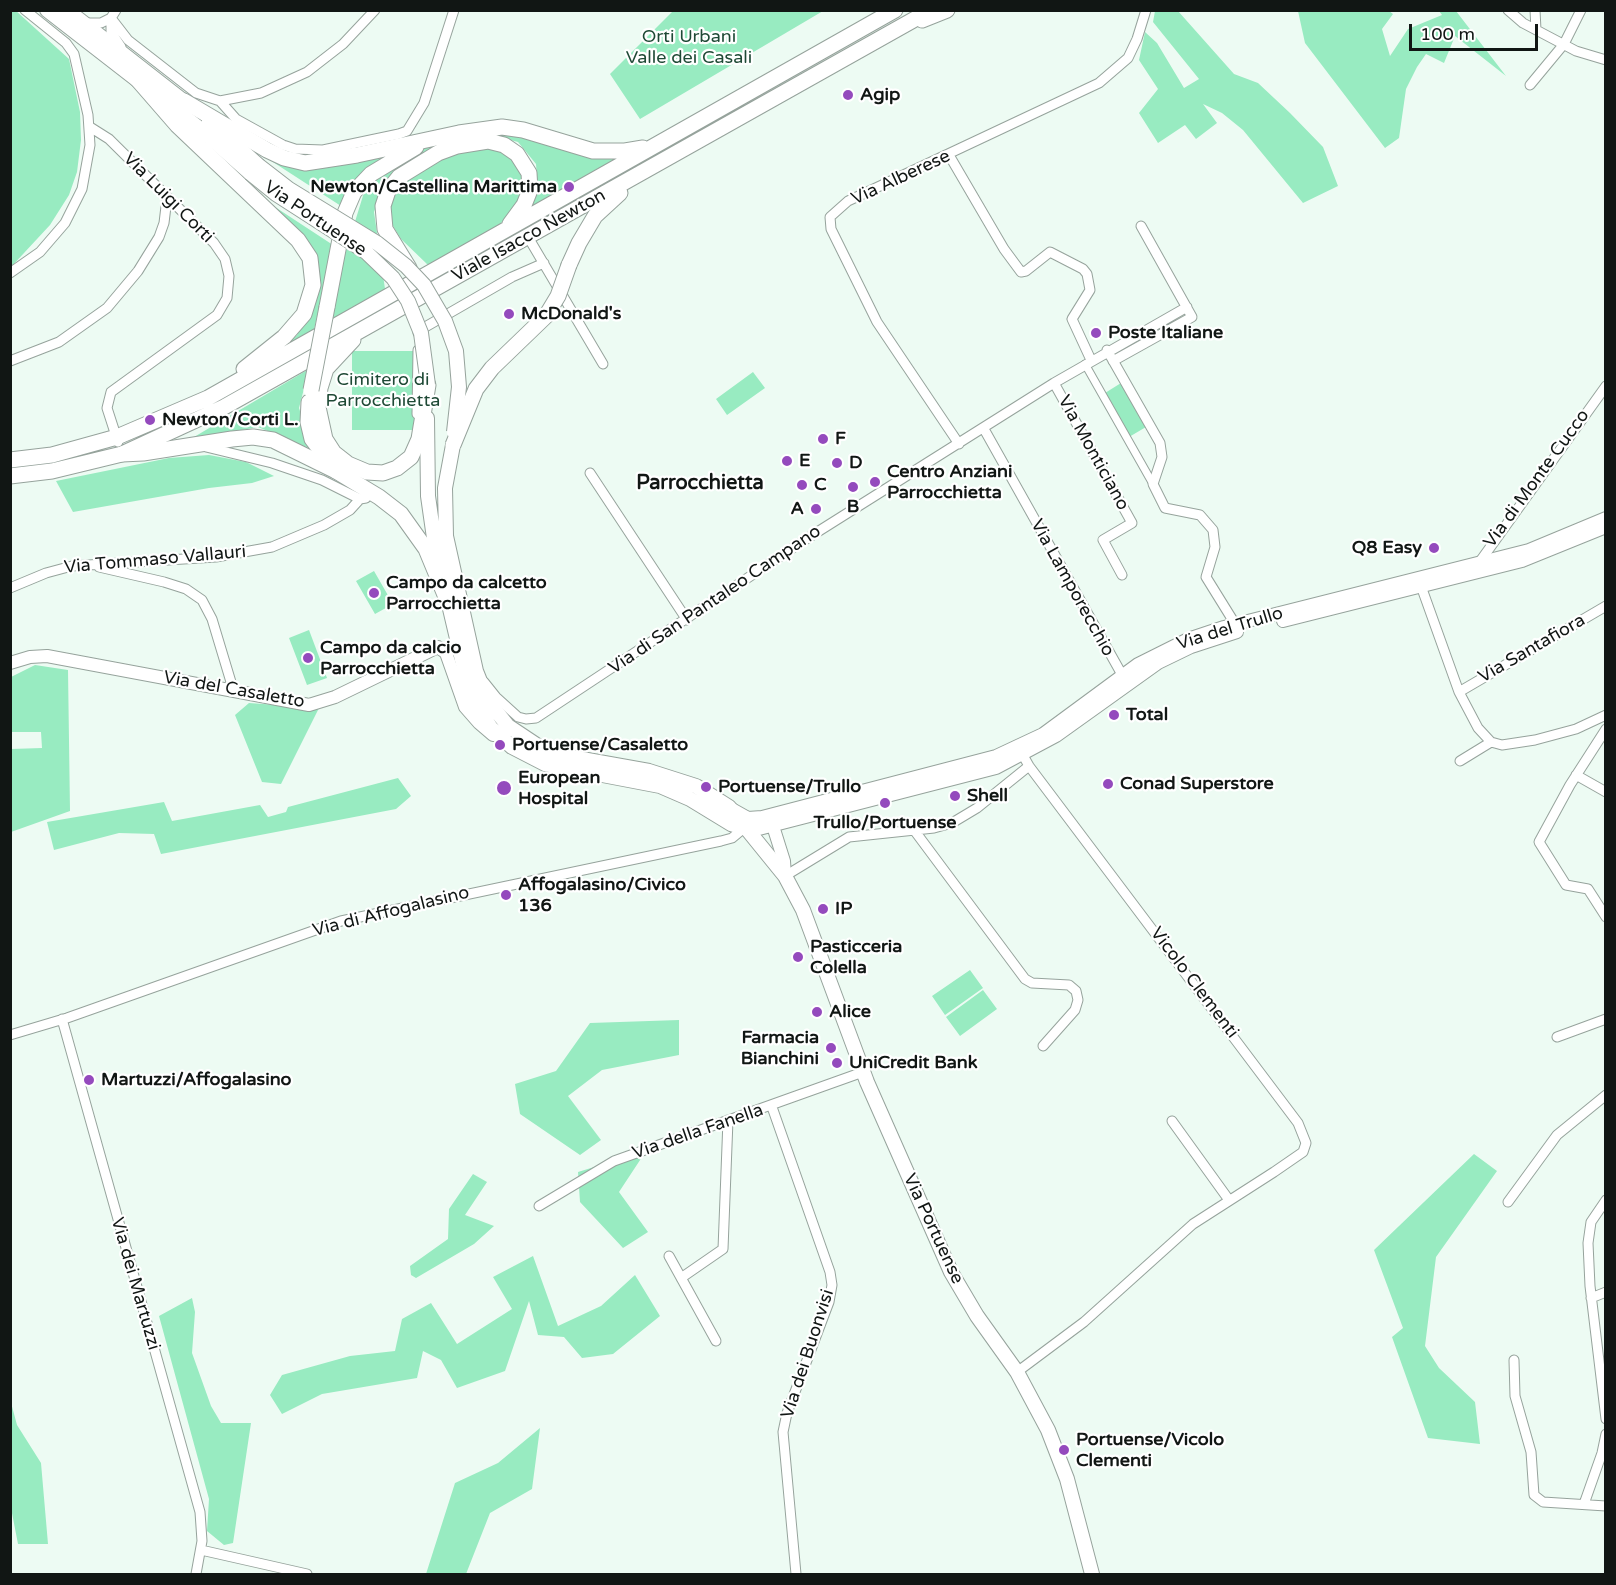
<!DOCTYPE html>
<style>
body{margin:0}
#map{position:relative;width:1616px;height:1585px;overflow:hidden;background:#edfbf3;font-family:"Varela Round",sans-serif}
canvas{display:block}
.frame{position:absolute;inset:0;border:12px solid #111614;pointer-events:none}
.scale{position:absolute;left:1409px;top:24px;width:129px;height:27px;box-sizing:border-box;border:3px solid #111614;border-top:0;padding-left:8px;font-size:18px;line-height:21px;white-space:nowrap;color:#111614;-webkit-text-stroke:4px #fff;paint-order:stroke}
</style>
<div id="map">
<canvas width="1616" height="1585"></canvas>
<div class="frame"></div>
<div class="scale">100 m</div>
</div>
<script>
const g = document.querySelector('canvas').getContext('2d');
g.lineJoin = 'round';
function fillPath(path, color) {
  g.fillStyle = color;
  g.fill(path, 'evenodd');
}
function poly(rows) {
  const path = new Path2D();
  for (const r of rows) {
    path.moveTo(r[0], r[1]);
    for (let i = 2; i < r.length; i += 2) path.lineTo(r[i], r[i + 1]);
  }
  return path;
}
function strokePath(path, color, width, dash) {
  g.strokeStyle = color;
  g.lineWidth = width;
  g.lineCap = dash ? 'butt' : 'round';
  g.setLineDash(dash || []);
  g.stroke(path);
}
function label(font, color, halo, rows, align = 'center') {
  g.font = font + ' "Varela Round",sans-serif';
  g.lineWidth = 4.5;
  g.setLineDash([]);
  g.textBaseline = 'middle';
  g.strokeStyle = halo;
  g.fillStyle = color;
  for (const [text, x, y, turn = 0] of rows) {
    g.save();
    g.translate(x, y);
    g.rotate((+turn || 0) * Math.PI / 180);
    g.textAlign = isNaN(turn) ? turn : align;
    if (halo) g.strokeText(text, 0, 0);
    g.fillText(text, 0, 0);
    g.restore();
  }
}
fillPath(poly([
 [15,10,69,59,80,112,81,140,77,172,69,195,50,225,11,267,10,11],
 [673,11,673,10,823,11,640,119,610,74],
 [1155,11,1178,11,1234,74,1258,83,1290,113,1323,147,1338,186,1303,203,1243,130,1222,113,1203,104,1217,123,1196,139,1185,125,1158,143,1139,113,1158,89,1139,60,1145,32,1157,43,1184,88,1199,79,1153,22],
 [1298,11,1389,11,1393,14,1382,29,1390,56,1408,29,1442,15,1439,11,1456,11,1506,76,1455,36,1444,63,1426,54,1417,67,1406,89,1399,138,1385,148,1305,43],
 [513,131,626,157,531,206,538,190,536,164,518,142,491,135,416,159,386,180,374,212,385,289,332,321,341,267,366,186,412,154,443,141],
 [486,148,511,152,525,170,526,192,514,211,490,233,428,265,401,239,390,221,389,201,398,187,455,151],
 [401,150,341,206,259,153,277,159],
 [272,205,333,245,314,330,267,360,297,335,317,290,313,248],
 [352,351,415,351,415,430,352,430],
 [309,369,299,408,313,450,258,427,189,440],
 [753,372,765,388,727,415,716,399],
 [1121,383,1146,427,1129,437,1105,393],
 [209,455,246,462,274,476,252,483,209,488,73,512,56,481,169,458],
 [374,571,393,604,375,614,356,581],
 [309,630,327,678,307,685,289,638],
 [35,665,68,670,70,811,11,832,11,749,42,748,41,732,11,732,11,677],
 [249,703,319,708,281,784,262,782,235,715],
 [398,778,411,796,396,809,161,854,154,834,119,833,54,850,47,822,164,802,172,821,260,805,268,817,286,812,288,807],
 [970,970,983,988,945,1015,932,996],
 [983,990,997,1009,960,1036,946,1017],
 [679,1020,679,1055,602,1070,568,1096,601,1140,580,1155,520,1114,515,1084,556,1071,590,1023],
 [646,1151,619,1192,648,1232,623,1248,580,1202,578,1172],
 [1474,1154,1497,1171,1436,1257,1425,1346,1439,1368,1475,1402,1480,1444,1428,1438,1392,1337,1403,1328,1374,1250],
 [473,1174,487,1182,465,1215,494,1226,474,1244,416,1278,411,1275,410,1266,448,1239,449,1209],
 [533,1256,558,1326,601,1306,635,1275,660,1316,613,1354,582,1358,564,1337,538,1335,529,1301,505,1371,457,1388,441,1360,423,1351,417,1378,322,1394,282,1414,270,1395,282,1375,350,1356,395,1351,402,1319,431,1303,457,1344,512,1309,493,1277],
 [192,1298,195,1312,192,1353,211,1406,221,1423,251,1423,233,1543,224,1545,207,1531,209,1499,159,1316],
 [10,1399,17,1425,41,1463,48,1544,18,1544,11,1508],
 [540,1428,532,1489,490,1513,466,1574,426,1574,455,1483,498,1463]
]), '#98ebc1');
const pedestrian = poly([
 [1085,364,1153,484]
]);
const minor = poly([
 [116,10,111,18,128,40,196,93,220,101,261,93,307,72,343,44,375,10],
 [1508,10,1523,23,1576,51,1606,60],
 [1535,10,1536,30],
 [84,23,101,23,111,18,111,32,121,47],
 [1530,85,1564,44,1581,10],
 [220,101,236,119,283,145,295,149,323,150,399,134,407,131,424,103,454,10],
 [90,127,109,139,214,243,225,259,229,276,227,298,217,315,111,392,107,408,118,442],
 [949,155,1004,249,1021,272,1026,271,1050,252,1083,269,1087,274,1090,290,1072,319,1091,360],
 [528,237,603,364],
 [10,273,40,252,65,223,82,189,90,145,88,115,74,54,66,43,25,10],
 [418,333,420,330,512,277,544,263],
 [1107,350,1160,443,1162,457,1153,484,1165,508,1200,515,1213,530,1215,547,1206,577,1237,627],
 [10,361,59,342,107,308,138,271,159,237,164,223,167,198],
 [1113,361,1192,317,1141,226],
 [1054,383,1132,523,1103,540,1122,575],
 [417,414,418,350],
 [984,429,1125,680],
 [959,444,877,322,831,229,830,217,848,201,1099,83,1128,58,1137,39,1146,10],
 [206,447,272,463,322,480,360,499,366,498],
 [590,473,687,620],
 [99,567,164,582,186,589,202,600,212,619,234,692],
 [1476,567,1606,386],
 [1421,586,1459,692,1478,728,1491,742,1502,745,1535,740,1576,729,1606,715],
 [10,588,46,573,72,566,216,557,272,547,324,525,350,510,360,499],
 [484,682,496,697,518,717,526,719,536,718,811,536,1054,383,1187,307],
 [1459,692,1606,606],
 [1606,729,1570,785,1539,842,1566,885,1588,889,1606,917],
 [1460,761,1491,742],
 [1576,775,1606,792],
 [914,830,1025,979,1032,983,1069,985,1076,991,1078,1000,1075,1010,1043,1046],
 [785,876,849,837,934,828,952,823,977,808,1029,766],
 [62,1019,200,1512,202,1541,196,1574],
 [10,1035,67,1018,341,921,721,841,732,838,744,828],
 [1557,1037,1606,1019],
 [772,1107,830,1272,832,1285,829,1302,787,1413,783,1432,796,1574],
 [1172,1121,1229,1200],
 [1606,1200,1591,1222,1588,1243,1590,1286,1606,1419],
 [1508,1202,1557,1135,1606,1095],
 [539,1206,614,1161,863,1072],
 [669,1256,716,1341],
 [681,1278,723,1249,728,1120],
 [1591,1298,1606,1292],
 [1514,1360,1515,1396,1531,1452,1534,1495,1543,1502,1606,1506],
 [1017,1372,1084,1322,1193,1224,1274,1172,1303,1152,1306,1143,1298,1123,1029,766,1020,750],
 [1584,1504,1602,1453,1606,1434],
 [201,1550,307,1574]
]);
const tertiary = poly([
 [1283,621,1522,561,1606,527],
 [10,663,30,657,47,656,309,705,335,697,438,647,446,653,465,707,479,723,493,735],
 [732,809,748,818,762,817,996,756,1043,734,1138,664,1188,639,1224,627,1529,550,1606,518],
 [773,826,784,861,785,876],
 [744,828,759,829,996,768,1056,736,1158,663,1191,647,1237,632]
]);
const secondary = poly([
 [47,10,199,128,250,173],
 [67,10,191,107],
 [209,121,258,165],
 [427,418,428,496,435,545,466,677,479,710,491,728,512,747,545,764,660,786,690,799,731,824,744,828],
 [453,445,445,488,446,536,476,671,488,701,508,726,541,748,565,756,649,771,696,786,729,807,785,876,803,910,867,1082,951,1272,977,1316,1017,1372,1048,1430,1067,1479,1092,1574]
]);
const primary = poly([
 [10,460,52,455,117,437],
 [10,476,52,471,122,454,143,453,232,439,253,437,273,440,336,471,379,497,401,514,426,549,448,602]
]);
const trunk = poly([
 [922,20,947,10],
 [137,79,177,125,298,240,310,258,313,285,304,314,284,337,244,369],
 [184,101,267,150,284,158,305,163,357,155,459,133,502,127,523,130,593,151,625,151,643,148],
 [569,265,579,243,595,216,620,193],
 [409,268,385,229,383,206,388,191,399,177,438,153,457,146,488,141,504,145,517,154,529,173,530,190,524,205,510,224],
 [327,307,345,213,354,192,371,174,416,147],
 [353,340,326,369,320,388,318,407,325,439,334,453,348,464,367,472,383,473,397,468,411,457,419,439,428,385],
 [309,402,308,422,312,439,336,471],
 [117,437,208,398,895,10],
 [122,454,224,407,931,10]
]);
strokePath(pedestrian, '#96a39c', 9);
strokePath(minor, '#96a39c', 11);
strokePath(tertiary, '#96a39c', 14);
strokePath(secondary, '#96a39c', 16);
strokePath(primary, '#96a39c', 17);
strokePath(trunk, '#96a39c', 17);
strokePath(pedestrian, '#fff', 7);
strokePath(minor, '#fff', 9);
strokePath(tertiary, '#fff', 12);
strokePath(secondary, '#fff', 14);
strokePath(primary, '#fff', 15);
strokePath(trunk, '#fff', 15);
const secondaryBridge = poly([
 [258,165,289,189,377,243,406,266,424,285,445,321,456,351,459,387,454,432],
 [250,173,276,194,366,252,393,278,408,301,421,333,428,385]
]);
const trunkBridge = poly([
 [311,390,327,307],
 [453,445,476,389,492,368,546,316,558,296,569,265]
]);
strokePath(secondaryBridge, '#96a39c', 16, []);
strokePath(trunkBridge, '#96a39c', 17, []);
strokePath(secondaryBridge, '#fff', 14);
strokePath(trunkBridge, '#fff', 15);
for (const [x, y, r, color] of [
 [848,95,6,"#944abd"],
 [569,187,6,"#944abd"],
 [509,314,6,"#944abd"],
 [1096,333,6,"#944abd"],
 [150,420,6,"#944abd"],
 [823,439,6,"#944abd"],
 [787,461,6,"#944abd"],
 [837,463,6,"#944abd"],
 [875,482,6,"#944abd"],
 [802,485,6,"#944abd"],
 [853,487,6,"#944abd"],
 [816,509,6,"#944abd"],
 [1434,548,6,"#944abd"],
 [374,593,6,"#944abd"],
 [308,658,6,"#944abd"],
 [1114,715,6,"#944abd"],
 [500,745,6,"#944abd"],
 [1108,784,6,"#944abd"],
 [706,787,6,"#944abd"],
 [504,788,8,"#944abd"],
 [955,796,6,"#944abd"],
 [885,803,6,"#944abd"],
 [506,895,6,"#944abd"],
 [823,909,6,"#944abd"],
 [798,957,6,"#944abd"],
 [817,1012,6,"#944abd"],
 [831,1048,6,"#944abd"],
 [837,1063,6,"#944abd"],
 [89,1080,6,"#944abd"],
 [1064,1450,6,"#944abd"]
]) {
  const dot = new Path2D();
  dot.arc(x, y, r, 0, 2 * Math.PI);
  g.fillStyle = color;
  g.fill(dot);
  strokePath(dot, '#fff', 2);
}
label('18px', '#1e4935', '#fff', [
 ["Orti Urbani",689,37],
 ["Valle dei Casali",689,58],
 ["Cimitero di",383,380],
 ["Parrocchietta",383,401]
]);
label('bold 18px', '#111614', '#fff', [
 ["Agip",860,95],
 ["Newton/Castellina Marittima",557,187,"right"],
 ["McDonald's",521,314],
 ["Poste Italiane",1108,333],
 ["Newton/Corti L.",162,420],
 ["F",835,439],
 ["E",799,461],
 ["D",849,463],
 ["Centro Anziani",887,472],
 ["Parrocchietta",887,493],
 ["C",814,485],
 ["B",853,507,"center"],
 ["A",804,509,"right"],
 ["Q8 Easy",1422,548,"right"],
 ["Campo da calcetto",386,583],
 ["Parrocchietta",386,604],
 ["Campo da calcio",320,648],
 ["Parrocchietta",320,669],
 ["Total",1126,715],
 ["Portuense/Casaletto",512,745],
 ["European",518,778],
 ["Hospital",518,799],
 ["Conad Superstore",1120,784],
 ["Portuense/Trullo",718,787],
 ["Shell",967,796],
 ["Trullo/Portuense",885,823,"center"],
 ["Affogalasino/Civico",518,885],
 ["136",518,906],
 ["IP",835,909],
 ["Pasticceria",810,947],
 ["Colella",810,968],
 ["Alice",829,1012],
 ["Farmacia",819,1038,"right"],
 ["Bianchini",819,1059,"right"],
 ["UniCredit Bank",849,1063],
 ["Martuzzi/Affogalasino",101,1080],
 ["Portuense/Vicolo",1076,1440],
 ["Clementi",1076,1461]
], 'left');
label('18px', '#111614', '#fff', [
 ["Via Alberese",901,178,-25],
 ["Via Luigi Corti",168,198,45],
 ["Via Portuense",315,219,34],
 ["Viale Isacco Newton",529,236,-29],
 ["Via Monticiano",1093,453,61],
 ["Via di Monte Cucco",1537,479,-54],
 ["Via Tommaso Vallauri",155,560,-5],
 ["Via Lamporecchio",1072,588,61],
 ["Via di San Pantaleo Campano",715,600,-34],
 ["Via del Trullo",1230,629,-17],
 ["Via Santafiora",1532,649,-30],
 ["Via del Casaletto",234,690,10],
 ["Via di Affogalasino",391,912,-14],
 ["Vicolo Clementi",1194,983,53],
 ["Via della Fanella",698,1132,-19],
 ["Via Portuense",933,1229,65],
 ["Via dei Martuzzi",135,1284,74],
 ["Via dei Buonvisi",808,1354,-72]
]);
label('bold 20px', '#111614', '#fff', [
 ["Parrocchietta",700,484]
]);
</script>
